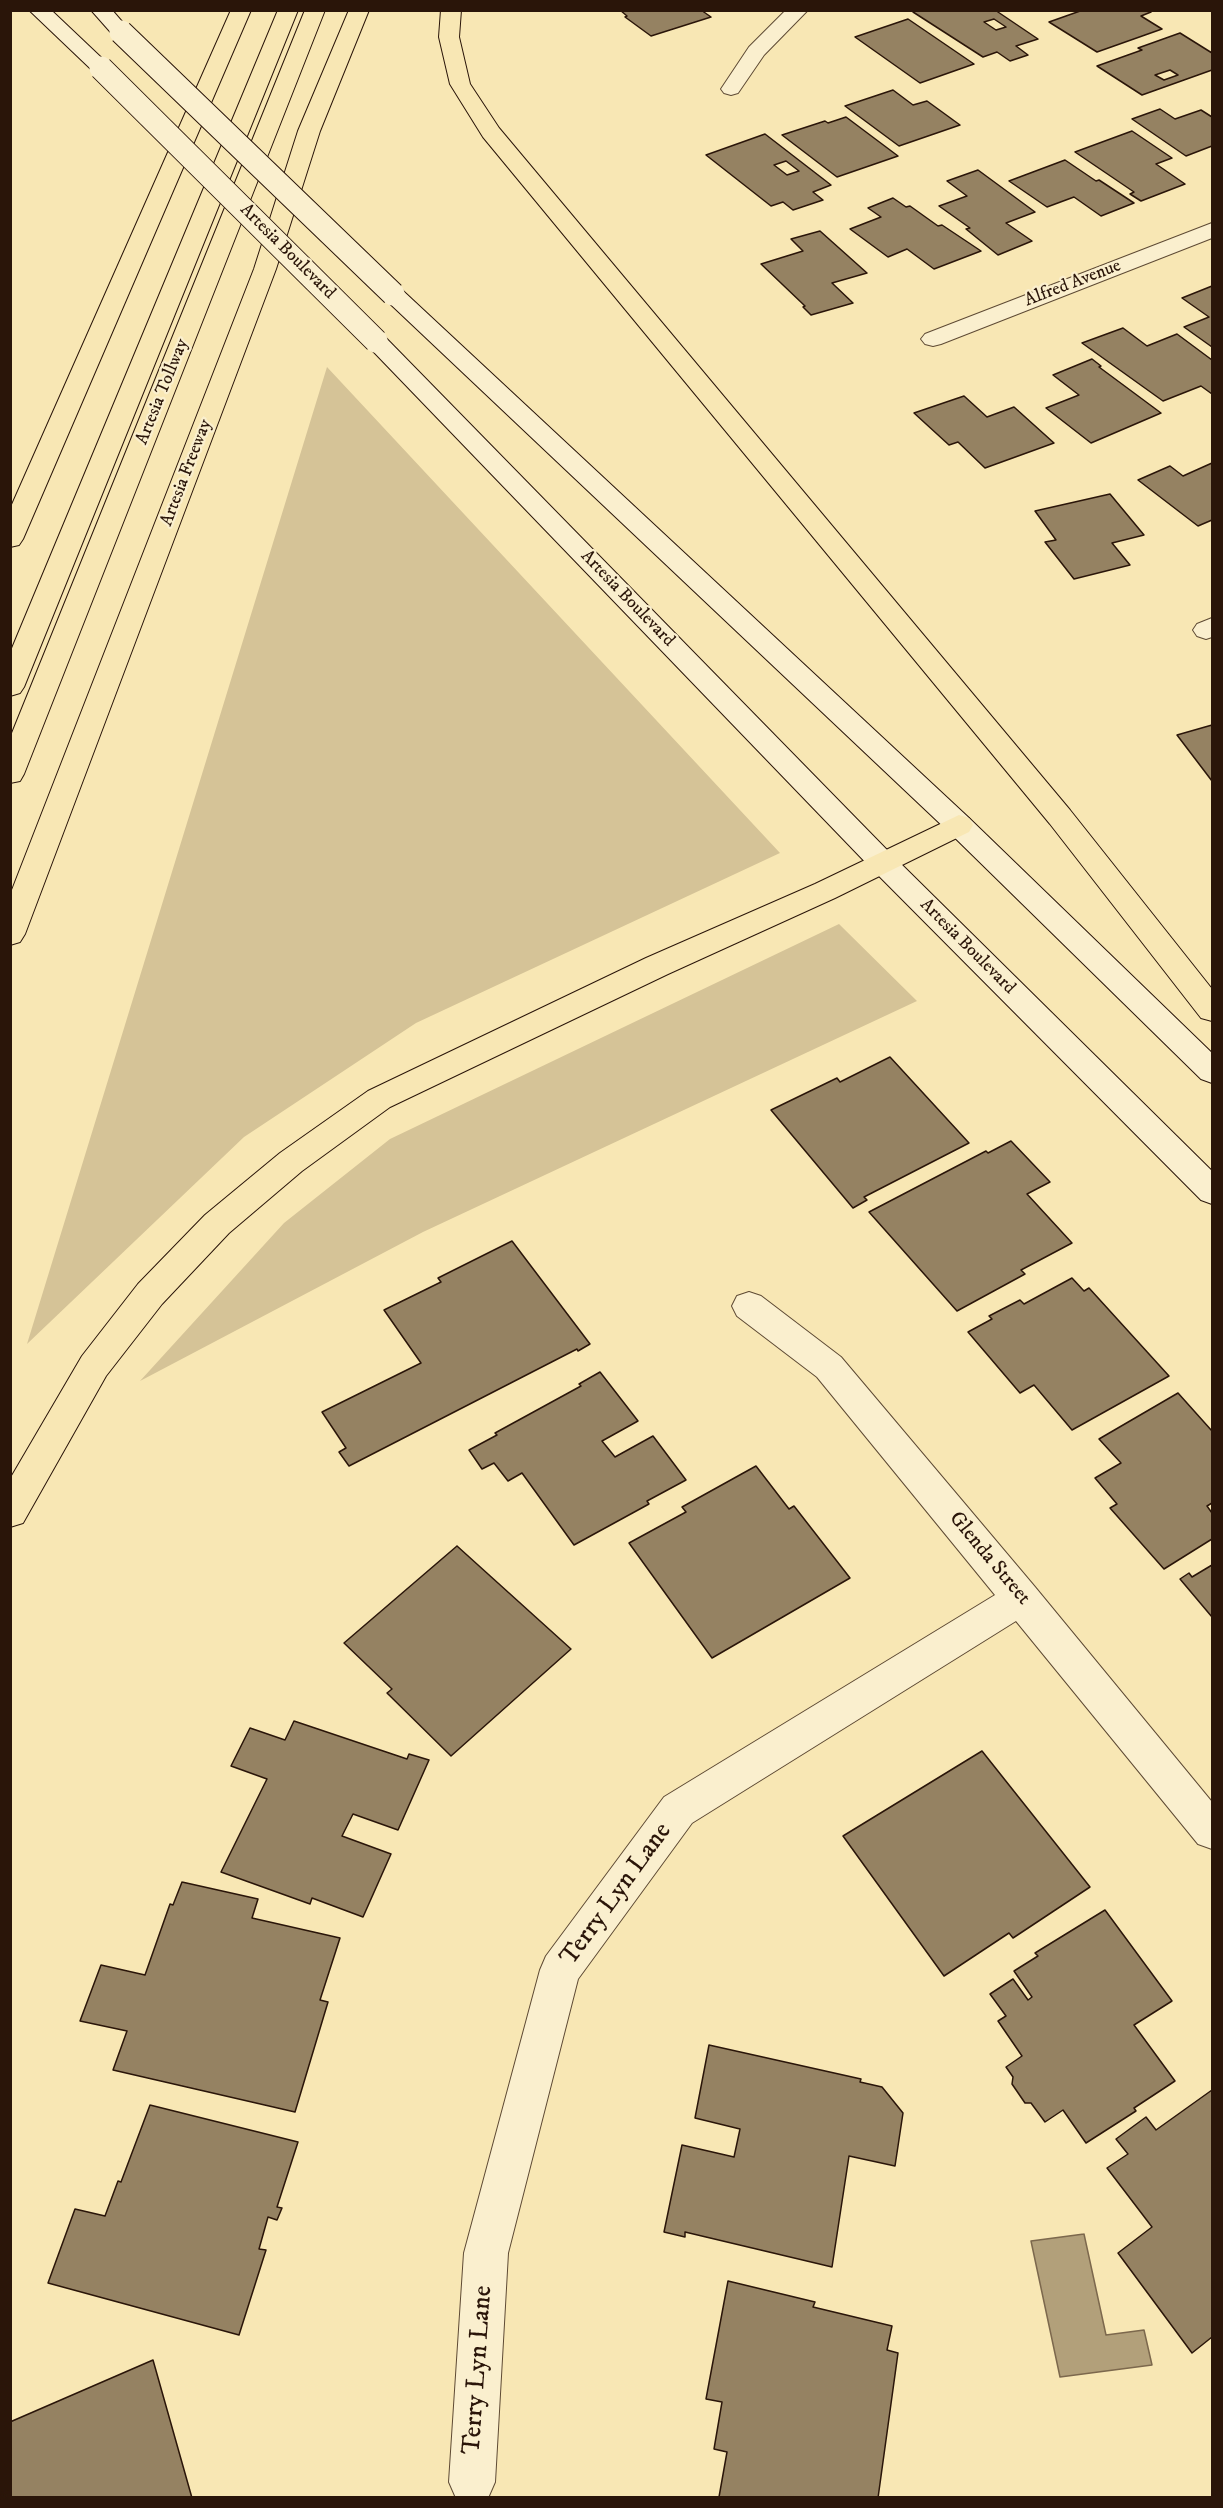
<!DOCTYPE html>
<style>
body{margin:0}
#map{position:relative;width:1223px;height:2508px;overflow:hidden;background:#f8e7b4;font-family:"IM FELL DW Pica",serif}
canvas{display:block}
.frame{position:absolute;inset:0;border:12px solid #2a1509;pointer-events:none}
</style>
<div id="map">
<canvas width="1223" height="2508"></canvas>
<div class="frame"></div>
</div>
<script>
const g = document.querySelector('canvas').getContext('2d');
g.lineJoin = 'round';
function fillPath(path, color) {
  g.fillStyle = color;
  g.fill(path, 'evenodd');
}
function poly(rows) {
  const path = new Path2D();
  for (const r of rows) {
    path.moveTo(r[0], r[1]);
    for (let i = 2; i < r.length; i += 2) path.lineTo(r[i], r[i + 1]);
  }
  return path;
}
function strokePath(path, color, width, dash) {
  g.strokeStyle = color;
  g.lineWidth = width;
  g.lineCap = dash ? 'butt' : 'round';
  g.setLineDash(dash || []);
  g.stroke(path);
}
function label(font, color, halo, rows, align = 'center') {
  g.font = font + ' "IM FELL DW Pica",serif';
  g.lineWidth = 4.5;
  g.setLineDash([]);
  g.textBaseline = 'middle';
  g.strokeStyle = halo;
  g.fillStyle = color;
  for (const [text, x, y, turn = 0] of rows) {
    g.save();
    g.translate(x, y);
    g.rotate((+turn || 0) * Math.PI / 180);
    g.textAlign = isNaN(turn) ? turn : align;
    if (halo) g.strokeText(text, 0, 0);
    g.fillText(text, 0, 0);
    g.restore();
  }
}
fillPath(poly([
 [327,367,780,853,416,1023,244,1137,27,1344],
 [839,924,917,1001,423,1232,140,1381,284,1223,390,1139]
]), '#d5c397');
const water = poly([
 [1084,2234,1106,2335,1144,2330,1152,2365,1060,2377,1031,2241,1084,2234]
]);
fillPath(water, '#b2a07a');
strokePath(water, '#7c684d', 1.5);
const building = poly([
 [620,10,701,10,711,17,651,36,625,17,627,16,620,10],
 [918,10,995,10,1038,39,1016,46,1028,55,1010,61,997,52,983,57,913,12,918,10],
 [994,19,1006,27,996,30,984,22,994,19],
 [1083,10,1148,10,1151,12,1141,16,1162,29,1097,52,1049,22,1083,10],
 [908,19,974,64,920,83,855,37,908,19],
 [1180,33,1212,53,1212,70,1142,95,1097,66,1142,50,1138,48,1180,33],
 [1170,70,1178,75,1164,80,1155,75,1170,70],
 [893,90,913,105,927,101,960,125,899,146,845,106,893,90],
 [1160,109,1175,119,1201,110,1212,117,1212,146,1186,156,1132,119,1160,109],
 [846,117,898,156,837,177,782,135,825,121,828,123,846,117],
 [1132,131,1172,158,1156,164,1185,184,1141,201,1130,194,1134,192,1075,152,1132,131],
 [765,134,831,185,813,192,823,200,793,210,783,202,771,206,706,155,765,134],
 [786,161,799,171,787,175,774,165,786,161],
 [1065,160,1096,181,1099,180,1134,203,1101,216,1074,197,1047,207,1009,181,1065,160],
 [978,170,1035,212,1006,223,1032,241,998,255,966,229,970,228,939,206,967,196,947,181,978,170],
 [893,198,906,207,910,206,938,226,942,225,981,251,934,269,907,249,888,257,850,229,881,217,868,208,893,198],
 [820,231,867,273,832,283,853,303,811,315,803,307,805,306,761,264,803,251,791,239,820,231],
 [1212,286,1212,347,1184,327,1209,317,1182,298,1212,286],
 [1123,328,1147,346,1177,334,1212,360,1212,394,1201,386,1163,401,1082,343,1123,328],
 [1092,359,1101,366,1099,367,1161,413,1091,443,1046,408,1079,395,1053,375,1092,359],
 [964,396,987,417,1014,407,1054,443,985,468,958,442,949,445,914,413,964,396],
 [1212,463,1212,520,1198,526,1138,480,1170,466,1183,476,1212,463],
 [1110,494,1144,535,1112,543,1130,565,1074,579,1045,542,1056,540,1035,511,1110,494],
 [1212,725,1212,781,1177,735,1212,725],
 [890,1057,969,1143,864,1197,867,1200,853,1208,771,1110,837,1078,840,1082,890,1057],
 [1011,1141,1050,1182,1027,1194,1072,1243,1021,1270,1025,1274,957,1311,869,1212,986,1151,988,1153,1011,1141],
 [512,1241,590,1344,578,1351,577,1349,349,1466,339,1452,346,1448,322,1412,421,1363,384,1310,441,1282,438,1278,512,1241],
 [1072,1278,1084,1291,1089,1288,1169,1376,1072,1430,1034,1385,1020,1393,968,1332,992,1319,989,1316,1020,1300,1024,1304,1072,1278],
 [600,1372,638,1421,602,1441,615,1457,653,1436,686,1480,647,1501,649,1504,574,1545,522,1473,508,1481,494,1463,482,1469,469,1450,497,1435,495,1433,581,1386,579,1384,600,1372],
 [1178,1393,1212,1431,1212,1503,1207,1506,1212,1513,1212,1539,1164,1569,1110,1508,1117,1504,1095,1478,1121,1463,1099,1439,1178,1393],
 [756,1466,789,1509,794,1506,850,1578,712,1658,629,1543,686,1512,682,1507,756,1466],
 [457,1546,571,1649,451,1756,387,1693,392,1689,344,1643,457,1546],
 [1212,1565,1212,1617,1180,1579,1189,1573,1192,1577,1212,1565],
 [294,1721,407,1759,409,1754,429,1760,398,1830,353,1814,342,1836,391,1854,363,1917,312,1898,310,1904,221,1872,267,1779,231,1766,250,1728,285,1740,294,1721],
 [982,1751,1090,1887,1013,1938,1009,1933,944,1976,843,1836,982,1751],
 [182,1882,258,1899,252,1918,340,1938,320,2000,328,2002,295,2112,113,2070,127,2031,80,2021,101,1965,145,1975,170,1904,173,1905,182,1882],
 [1105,1910,1172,2001,1134,2025,1175,2081,1134,2108,1136,2111,1086,2143,1063,2110,1045,2122,1031,2103,1025,2103,1012,2084,1013,2077,1006,2067,1022,2056,998,2021,1006,2016,990,1994,1013,1979,1028,2000,1032,1997,1014,1971,1038,1956,1035,1953,1105,1910],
 [709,2045,861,2079,860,2082,882,2087,903,2113,895,2166,849,2156,832,2267,685,2232,685,2237,664,2232,682,2145,734,2157,740,2129,695,2118,709,2045],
 [1212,2090,1212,2337,1192,2353,1118,2253,1152,2227,1107,2168,1128,2154,1116,2139,1146,2117,1156,2130,1212,2090],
 [150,2105,298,2142,277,2207,282,2208,277,2220,268,2217,259,2249,266,2250,239,2335,48,2283,75,2209,105,2216,118,2181,121,2182,150,2105],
 [728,2281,815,2302,813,2307,892,2326,887,2350,898,2353,878,2498,719,2497,727,2452,714,2449,722,2402,706,2399,728,2281],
 [153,2360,192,2498,10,2498,10,2422,153,2360]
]);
fillPath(building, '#958262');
strokePath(building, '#2a1509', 1.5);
const street = poly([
 [786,10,808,10,764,55,738,93,731,95,724,93,721,89,749,47,786,10],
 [1212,223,1212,238,941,344,933,346,925,344,921,339,925,334,1212,223],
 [1212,618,1212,637,1206,639,1197,636,1193,630,1197,624,1212,618],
 [749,1292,761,1296,841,1357,1035,1587,1212,1802,1212,1849,1198,1844,1016,1621,692,1823,578,1979,508,2253,495,2482,488,2498,456,2498,449,2482,464,2253,540,1970,546,1956,664,1797,995,1595,817,1377,737,1316,732,1306,737,1296,749,1292]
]);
const secondary = poly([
 [29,10,51,10,108,64,111,68,108,72,101,74,94,72,29,10],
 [91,10,112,10,131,32,128,36,121,38,114,36,91,10],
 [393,287,401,289,969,818,1212,1053,1212,1083,1201,1079,949,832,385,299,381,294,385,289,393,287],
 [376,334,384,336,891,854,1212,1171,1212,1204,1201,1200,871,868,368,346,364,341,368,336,376,334]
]);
const highway = poly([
 [231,10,251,10,23,539,19,545,10,547,10,509,231,10],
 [278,10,298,10,24,687,20,693,10,696,10,653,278,10],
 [305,10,325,10,24,774,20,781,10,783,10,738,305,10],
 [349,10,369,10,320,131,276,269,25,934,20,942,10,945,10,895,254,269,298,131,349,10],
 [441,10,461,10,459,37,470,84,499,128,1070,810,1212,989,1212,1021,1201,1018,1050,824,483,137,450,84,439,37,441,10],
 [959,815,969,818,973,825,969,832,835,898,668,974,390,1107,302,1171,229,1233,162,1304,106,1376,23,1523,10,1527,10,1479,82,1356,138,1284,205,1215,280,1153,368,1091,646,958,815,884,959,815]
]);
strokePath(street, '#5e4a34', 2);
strokePath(secondary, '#2a1509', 2);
strokePath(highway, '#2a1509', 2);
fillPath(street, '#faefce');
fillPath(secondary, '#faefce');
fillPath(highway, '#f8e7b4');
const secondaryBridge = poly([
 [121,32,393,294],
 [101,68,376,341]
]);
strokePath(secondaryBridge, '#2a1509', 25, []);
strokePath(secondaryBridge, '#faefce', 23);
label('18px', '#2a1509', '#faefce', [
 ["Artesia Boulevard",287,252,45],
 ["Alfred Avenue",1073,284,-21],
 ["Artesia Tollway",163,392,-68],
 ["Artesia Freeway",187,473,-69],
 ["Artesia Boulevard",627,599,46],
 ["Artesia Boulevard",967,947,45]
]);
label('21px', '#2a1509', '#faefce', [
 ["Glenda Street",989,1559,50]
]);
label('26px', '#2a1509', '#faefce', [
 ["Terry Lyn Lane",617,1895,-54],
 ["Terry Lyn Lane",479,2370,-86]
]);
</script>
